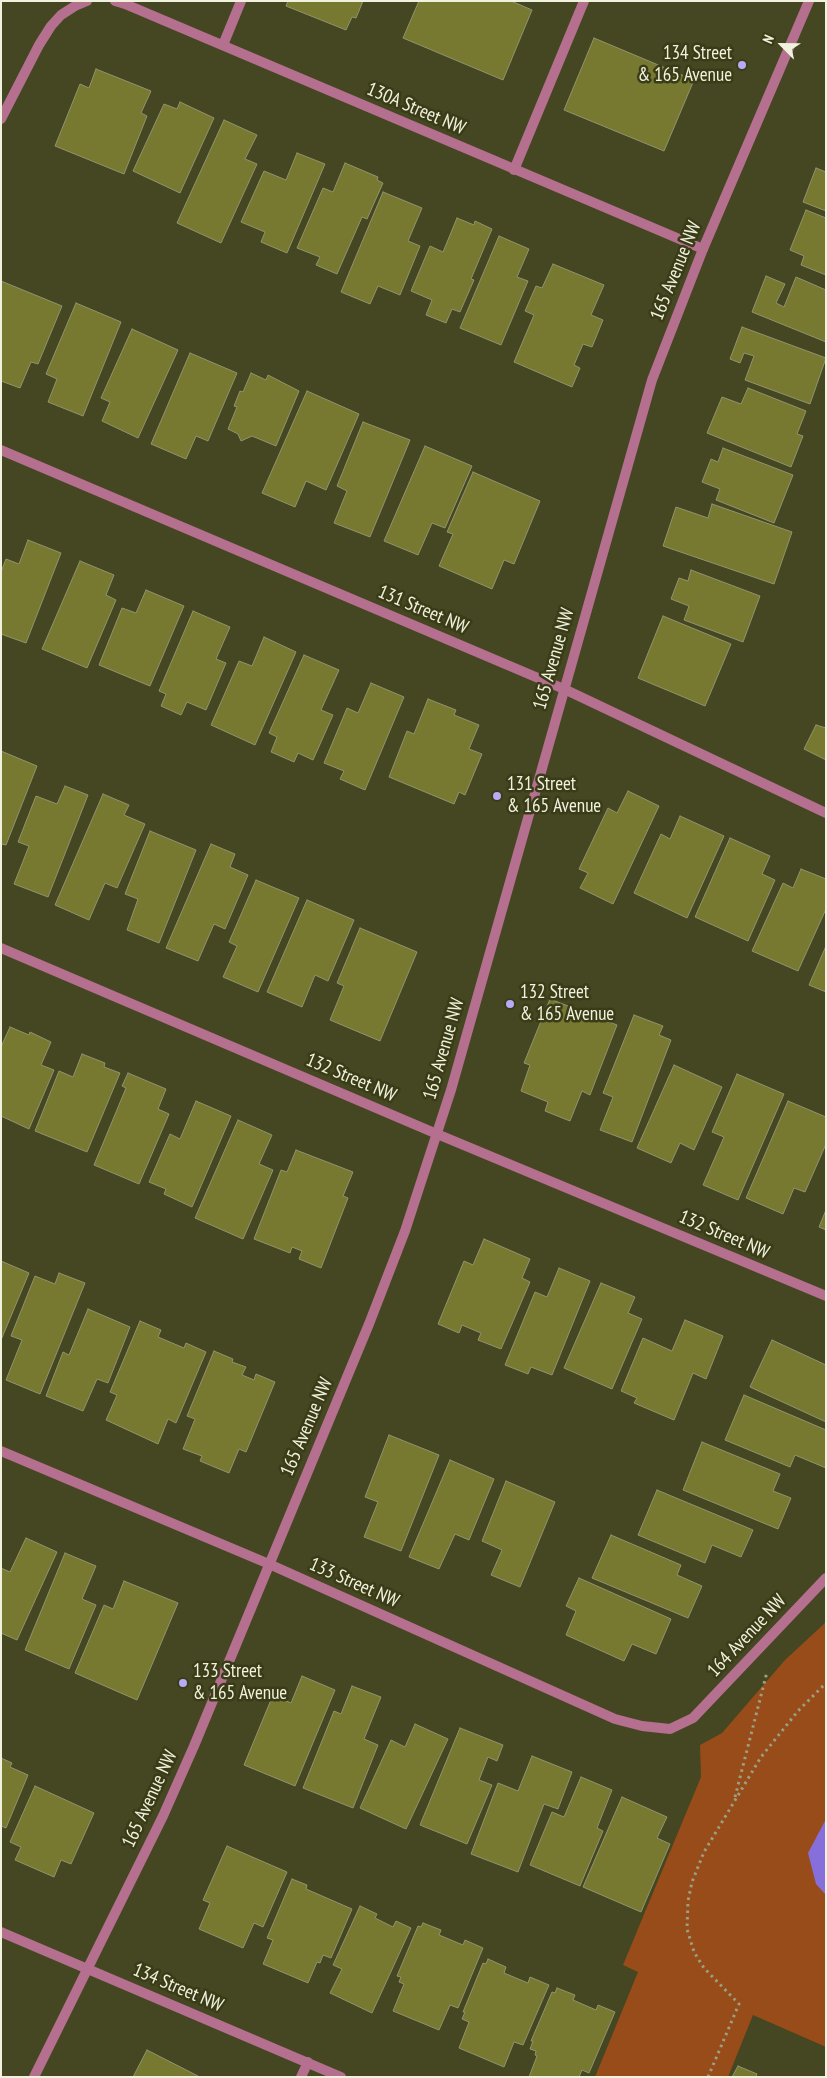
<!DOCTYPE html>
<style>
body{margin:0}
#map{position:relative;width:827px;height:2078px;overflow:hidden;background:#454622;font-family:"PT Sans Narrow",sans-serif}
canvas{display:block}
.frame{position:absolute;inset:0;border:2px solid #f0f2dd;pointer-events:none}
.north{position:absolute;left:757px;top:20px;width:50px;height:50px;-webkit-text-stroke:4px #3a3c18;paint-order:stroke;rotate:293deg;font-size:14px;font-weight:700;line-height:20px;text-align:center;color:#f0f2dd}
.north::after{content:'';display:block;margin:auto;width:18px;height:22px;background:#f0f2dd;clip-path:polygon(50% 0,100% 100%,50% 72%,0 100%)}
</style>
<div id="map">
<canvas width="827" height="2078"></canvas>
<div class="frame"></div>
<div class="north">N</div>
</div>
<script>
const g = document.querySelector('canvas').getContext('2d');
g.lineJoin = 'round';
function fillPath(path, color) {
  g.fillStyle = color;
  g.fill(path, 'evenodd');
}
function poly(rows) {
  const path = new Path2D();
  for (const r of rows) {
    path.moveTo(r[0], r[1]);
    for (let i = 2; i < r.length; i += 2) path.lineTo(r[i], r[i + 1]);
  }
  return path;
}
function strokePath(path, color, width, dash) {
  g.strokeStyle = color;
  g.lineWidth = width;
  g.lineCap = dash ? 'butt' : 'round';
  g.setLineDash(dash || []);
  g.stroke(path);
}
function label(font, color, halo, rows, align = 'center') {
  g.font = font + ' "PT Sans Narrow",sans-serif';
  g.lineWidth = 5;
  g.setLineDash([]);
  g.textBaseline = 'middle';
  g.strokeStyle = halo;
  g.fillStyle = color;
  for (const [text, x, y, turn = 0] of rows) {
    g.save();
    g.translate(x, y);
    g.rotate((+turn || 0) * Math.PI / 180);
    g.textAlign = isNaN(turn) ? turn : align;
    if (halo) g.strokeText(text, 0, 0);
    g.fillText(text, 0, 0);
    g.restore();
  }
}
fillPath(poly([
 [826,1622,826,2047,753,2015,728,2077,595,2077,638,1972,623,1965,701,1777,700,1745,722,1733,785,1660]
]), '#974c19');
fillPath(poly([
 [826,1819,826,1895,816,1884,808,1853]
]), '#866fdb');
const building = poly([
 [288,1,363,1,356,18,352,17,346,30,286,6,288,1],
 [419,1,511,1,532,10,503,80,403,38,419,1],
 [594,38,694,80,664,151,564,110,594,38],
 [96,69,151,91,141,113,147,116,124,174,55,146,80,84,89,88,96,69],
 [180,102,214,118,180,193,133,171,164,104,177,109,180,102],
 [224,120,257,135,245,159,257,164,221,243,177,223,224,120],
 [297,153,325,164,287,253,261,242,265,232,241,222,264,171,286,180,297,153],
 [345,163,378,177,377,180,383,183,367,219,362,217,337,274,316,265,320,257,297,248,323,188,333,192,345,163],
 [816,168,826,172,826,211,803,202,816,168],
 [383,192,422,208,408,241,420,246,400,295,378,286,370,304,341,292,383,192],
 [806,210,826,218,826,275,801,265,804,256,790,250,806,210],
 [457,218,474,225,475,221,492,229,471,279,474,280,460,312,452,309,446,323,426,315,432,300,411,291,430,246,443,252,457,218],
 [499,236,529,249,517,277,528,281,501,345,460,328,499,236],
 [553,264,604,285,591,315,603,320,592,347,583,344,574,365,580,368,572,387,514,362,534,315,525,311,536,286,542,288,553,264],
 [766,276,785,284,776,303,784,307,796,277,826,290,826,342,752,312,766,276],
 [1,281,62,306,38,364,31,362,20,388,1,381,1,281],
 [76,303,121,322,83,416,48,402,57,379,46,374,76,303],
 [742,327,826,358,810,404,745,380,754,356,744,353,740,363,730,359,742,327],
 [132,329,178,350,138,438,102,421,110,402,101,398,132,329],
 [190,353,237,373,208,441,196,436,186,459,151,444,190,353],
 [251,373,266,380,268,375,299,391,276,446,252,436,241,441,238,434,228,429,237,407,234,406,240,391,243,392,251,373],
 [748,388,806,411,797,434,803,436,791,467,707,433,722,397,741,404,748,388],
 [307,391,359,414,326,490,306,481,295,507,262,493,307,391],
 [363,422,410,440,370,537,334,523,347,491,337,486,363,422],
 [425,446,472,466,445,528,432,523,418,555,384,541,425,446],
 [723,448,793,475,774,523,716,500,720,489,702,482,711,459,718,462,723,448],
 [473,472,540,501,514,564,504,560,492,589,439,566,453,534,447,532,473,472],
 [712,504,792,532,774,584,663,546,676,507,708,518,712,504],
 [28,540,61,553,26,643,1,634,1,572,6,559,19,564,28,540],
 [80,561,114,575,106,595,116,600,87,668,42,649,80,561],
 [691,570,760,596,743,642,684,620,689,606,671,599,679,578,688,581,691,570],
 [146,590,184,606,150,686,99,665,122,608,136,613,146,590],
 [193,611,230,627,216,659,226,663,206,710,187,702,181,715,161,706,166,694,159,691,193,611],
 [663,616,731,644,705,706,638,678,663,616],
 [264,637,296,652,255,745,211,725,239,661,252,666,264,637],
 [304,655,339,670,321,710,333,715,313,760,298,753,294,762,271,752,277,737,269,733,304,655],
 [371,683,404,697,365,790,340,779,344,771,324,763,347,708,358,713,371,683],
 [428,699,456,710,454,715,479,725,469,749,482,754,465,795,459,792,454,804,389,777,407,731,414,734,428,699],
 [816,725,826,728,826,760,804,749,816,725],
 [1,751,37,766,6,845,1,844,1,751],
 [65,786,88,795,48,897,14,884,29,846,18,842,36,796,57,804,65,786],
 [628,791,659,806,613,904,580,888,588,873,579,869,608,808,617,813,628,791],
 [103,794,129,805,124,815,145,824,117,888,105,883,89,920,55,905,103,794],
 [680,816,724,836,687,918,634,893,661,834,670,839,680,816],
 [150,831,196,850,159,943,127,930,138,899,125,894,150,831],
 [730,838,770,856,762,874,775,880,748,941,695,917,730,838],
 [211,844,235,854,230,867,248,875,225,929,214,924,198,961,166,948,211,844],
 [801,869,826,879,826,909,798,971,752,951,783,883,793,888,801,869],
 [256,880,299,898,258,992,223,977,237,946,229,942,256,880],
 [307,900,354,920,328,981,315,975,302,1007,267,992,307,900],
 [360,928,417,952,380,1041,330,1020,344,986,337,983,360,928],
 [826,946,826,992,809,985,826,946],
 [550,999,617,1025,590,1095,582,1091,570,1121,545,1111,548,1102,521,1091,530,1065,524,1063,550,999],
 [634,1015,663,1026,659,1035,671,1040,632,1142,600,1130,613,1097,603,1093,634,1015],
 [10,1027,29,1035,30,1032,51,1042,41,1065,54,1070,29,1129,1,1116,1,1047,10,1027],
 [82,1054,105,1063,104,1067,120,1073,87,1152,35,1131,59,1071,73,1077,82,1054],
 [674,1065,722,1087,694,1150,680,1143,671,1163,637,1148,674,1065],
 [128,1073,166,1089,158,1109,169,1114,139,1184,94,1165,126,1088,122,1086,128,1073],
 [737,1074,784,1094,738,1200,703,1185,724,1137,712,1132,737,1074],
 [196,1101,231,1116,192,1207,164,1194,166,1189,149,1182,170,1134,180,1139,196,1101],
 [788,1101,826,1117,826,1144,805,1192,794,1188,783,1214,746,1198,788,1101],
 [238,1120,272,1135,259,1164,273,1170,243,1239,195,1218,238,1120],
 [296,1150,353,1172,343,1196,348,1198,321,1268,299,1259,302,1251,292,1247,290,1253,254,1239,281,1170,287,1172,296,1150],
 [826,1210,826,1230,819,1227,826,1210],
 [484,1239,530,1259,522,1278,530,1282,501,1349,478,1340,481,1333,462,1325,459,1333,438,1324,464,1261,473,1265,484,1239],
 [1,1261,29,1273,1,1340,1,1261],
 [559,1268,590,1281,552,1375,531,1367,528,1374,505,1365,535,1292,547,1297,559,1268],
 [59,1273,85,1283,40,1394,6,1380,22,1340,11,1336,35,1276,55,1284,59,1273],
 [601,1283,635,1297,628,1313,642,1319,612,1389,564,1368,601,1283],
 [88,1309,130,1327,108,1383,97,1379,83,1411,46,1396,63,1352,69,1355,88,1309],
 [685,1320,723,1336,706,1379,693,1373,674,1420,634,1403,637,1398,621,1391,643,1338,672,1351,685,1320],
 [140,1321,161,1330,158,1337,184,1348,186,1343,206,1352,176,1423,168,1419,158,1444,106,1420,117,1395,110,1392,140,1321],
 [772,1340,826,1365,826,1422,750,1387,772,1340],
 [214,1351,233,1359,232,1362,246,1367,242,1375,254,1380,256,1374,275,1382,246,1452,239,1449,229,1473,200,1461,202,1456,183,1449,195,1419,187,1416,214,1351],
 [744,1395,826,1430,826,1468,795,1455,790,1467,725,1440,744,1395],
 [389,1435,439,1455,401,1551,364,1537,378,1502,365,1497,389,1435],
 [702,1442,780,1474,773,1491,791,1498,778,1529,683,1490,702,1442],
 [450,1460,494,1479,469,1540,455,1534,439,1569,409,1557,450,1460],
 [506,1481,555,1502,520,1587,491,1575,502,1550,482,1541,506,1481],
 [657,1490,753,1530,741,1557,712,1545,705,1563,638,1535,657,1490],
 [611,1535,681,1565,677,1575,702,1586,688,1618,592,1578,611,1535],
 [26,1538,57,1552,17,1640,1,1633,1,1568,10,1572,26,1538],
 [65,1553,96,1566,82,1599,96,1605,69,1669,25,1650,65,1553],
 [579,1578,671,1619,656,1654,632,1644,624,1661,566,1635,576,1611,566,1606,579,1578],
 [124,1581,178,1603,137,1700,75,1673,104,1605,113,1609,124,1581],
 [302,1676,335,1690,295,1786,244,1765,273,1695,291,1703,302,1676],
 [352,1686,381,1697,364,1739,378,1745,353,1808,303,1788,334,1711,341,1714,352,1686],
 [415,1724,448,1739,406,1829,360,1808,391,1740,405,1747,415,1724],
 [460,1728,503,1745,497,1761,488,1757,479,1780,492,1785,467,1844,420,1825,460,1728],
 [532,1756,572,1772,558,1809,544,1804,518,1872,471,1854,498,1783,518,1791,532,1756],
 [1,1758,12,1763,10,1767,28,1775,6,1828,1,1826,1,1758],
 [581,1777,612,1790,597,1828,603,1831,580,1886,530,1865,552,1812,564,1817,581,1777],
 [35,1786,94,1813,71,1864,61,1860,54,1877,15,1860,21,1847,10,1842,35,1786],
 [622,1797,667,1817,657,1838,670,1844,641,1912,583,1887,622,1797],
 [227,1846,287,1872,263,1927,254,1923,243,1948,199,1929,210,1903,203,1900,227,1846],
 [292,1879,307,1885,306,1889,352,1909,331,1958,323,1955,320,1963,317,1962,308,1983,263,1964,273,1940,267,1938,292,1879],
 [360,1906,377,1914,375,1918,393,1927,396,1921,411,1928,372,2013,330,1993,342,1969,333,1965,360,1906],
 [423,1923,441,1930,439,1935,463,1945,465,1940,483,1948,458,2008,450,2005,439,2030,393,2011,404,1984,399,1982,401,1977,397,1976,418,1926,421,1927,423,1923],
 [488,1959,506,1967,504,1973,528,1983,530,1977,549,1985,523,2045,514,2042,504,2067,459,2048,469,2022,462,2019,465,2012,463,2012,483,1963,486,1964,488,1959],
 [557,1988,575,1995,573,2000,596,2010,598,2005,615,2012,589,2073,582,2070,579,2077,529,2077,537,2056,535,2055,536,2051,530,2049,533,2041,531,2041,552,1992,555,1993,557,1988],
 [147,2050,198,2076,197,2077,133,2077,147,2050],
 [738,2066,757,2074,756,2077,732,2077,738,2066]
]);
fillPath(building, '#777931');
strokePath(building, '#91946d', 1);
strokePath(poly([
 [735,1797,767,1672],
 [708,2077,739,2004,704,1968,694,1952,687,1929,688,1901,692,1882,704,1852,761,1757,798,1711,826,1683]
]), '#9d9f82', 3, [2.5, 4]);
strokePath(poly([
 [514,170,584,1],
 [301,2077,308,2062]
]), '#b56f8f', 10);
strokePath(poly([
 [115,1,125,4,703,249],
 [223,45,241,1],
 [1,119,39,45,51,26,61,15,75,6,87,1],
 [1,450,564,689,826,813],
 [1,948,437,1134,826,1296],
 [1,1451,269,1564,615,1719,642,1726,670,1729,693,1718,826,1578],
 [1,1932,341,2077]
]), '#b56f8f', 10);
strokePath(poly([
 [34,2077,163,1816,194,1746,369,1324,405,1231,451,1090,652,380,703,249,809,1]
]), '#b56f8f', 10);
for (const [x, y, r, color] of [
 [742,65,5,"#b7abf8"],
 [497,796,5,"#b7abf8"],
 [510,1004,5,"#b7abf8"],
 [183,1683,5,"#b7abf8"]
]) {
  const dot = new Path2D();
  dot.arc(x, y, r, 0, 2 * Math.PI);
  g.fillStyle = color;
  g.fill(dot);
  strokePath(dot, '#3a3c18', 2);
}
label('19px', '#f0f2dd', '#3a3c18', [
 ["134 Street",732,54,"right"],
 ["& 165 Avenue",732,76,"right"],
 ["131 Street",507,785],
 ["& 165 Avenue",507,807],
 ["132 Street",520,993],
 ["& 165 Avenue",520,1015],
 ["133 Street",193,1672],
 ["& 165 Avenue",193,1694]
], 'left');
label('19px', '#f0f2dd', '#3a3c18', [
 ["130A Street NW",416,109,23],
 ["165 Avenue NW",676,271,-68],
 ["131 Street NW",423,610,23],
 ["165 Avenue NW",554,659,-74],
 ["165 Avenue NW",444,1049,-74],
 ["132 Street NW",351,1078,23],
 ["132 Street NW",724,1235,23],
 ["165 Avenue NW",307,1427,-67],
 ["133 Street NW",354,1583,24],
 ["164 Avenue NW",747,1636,-47],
 ["165 Avenue NW",150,1799,-65],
 ["134 Street NW",178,1988,23]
]);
</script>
